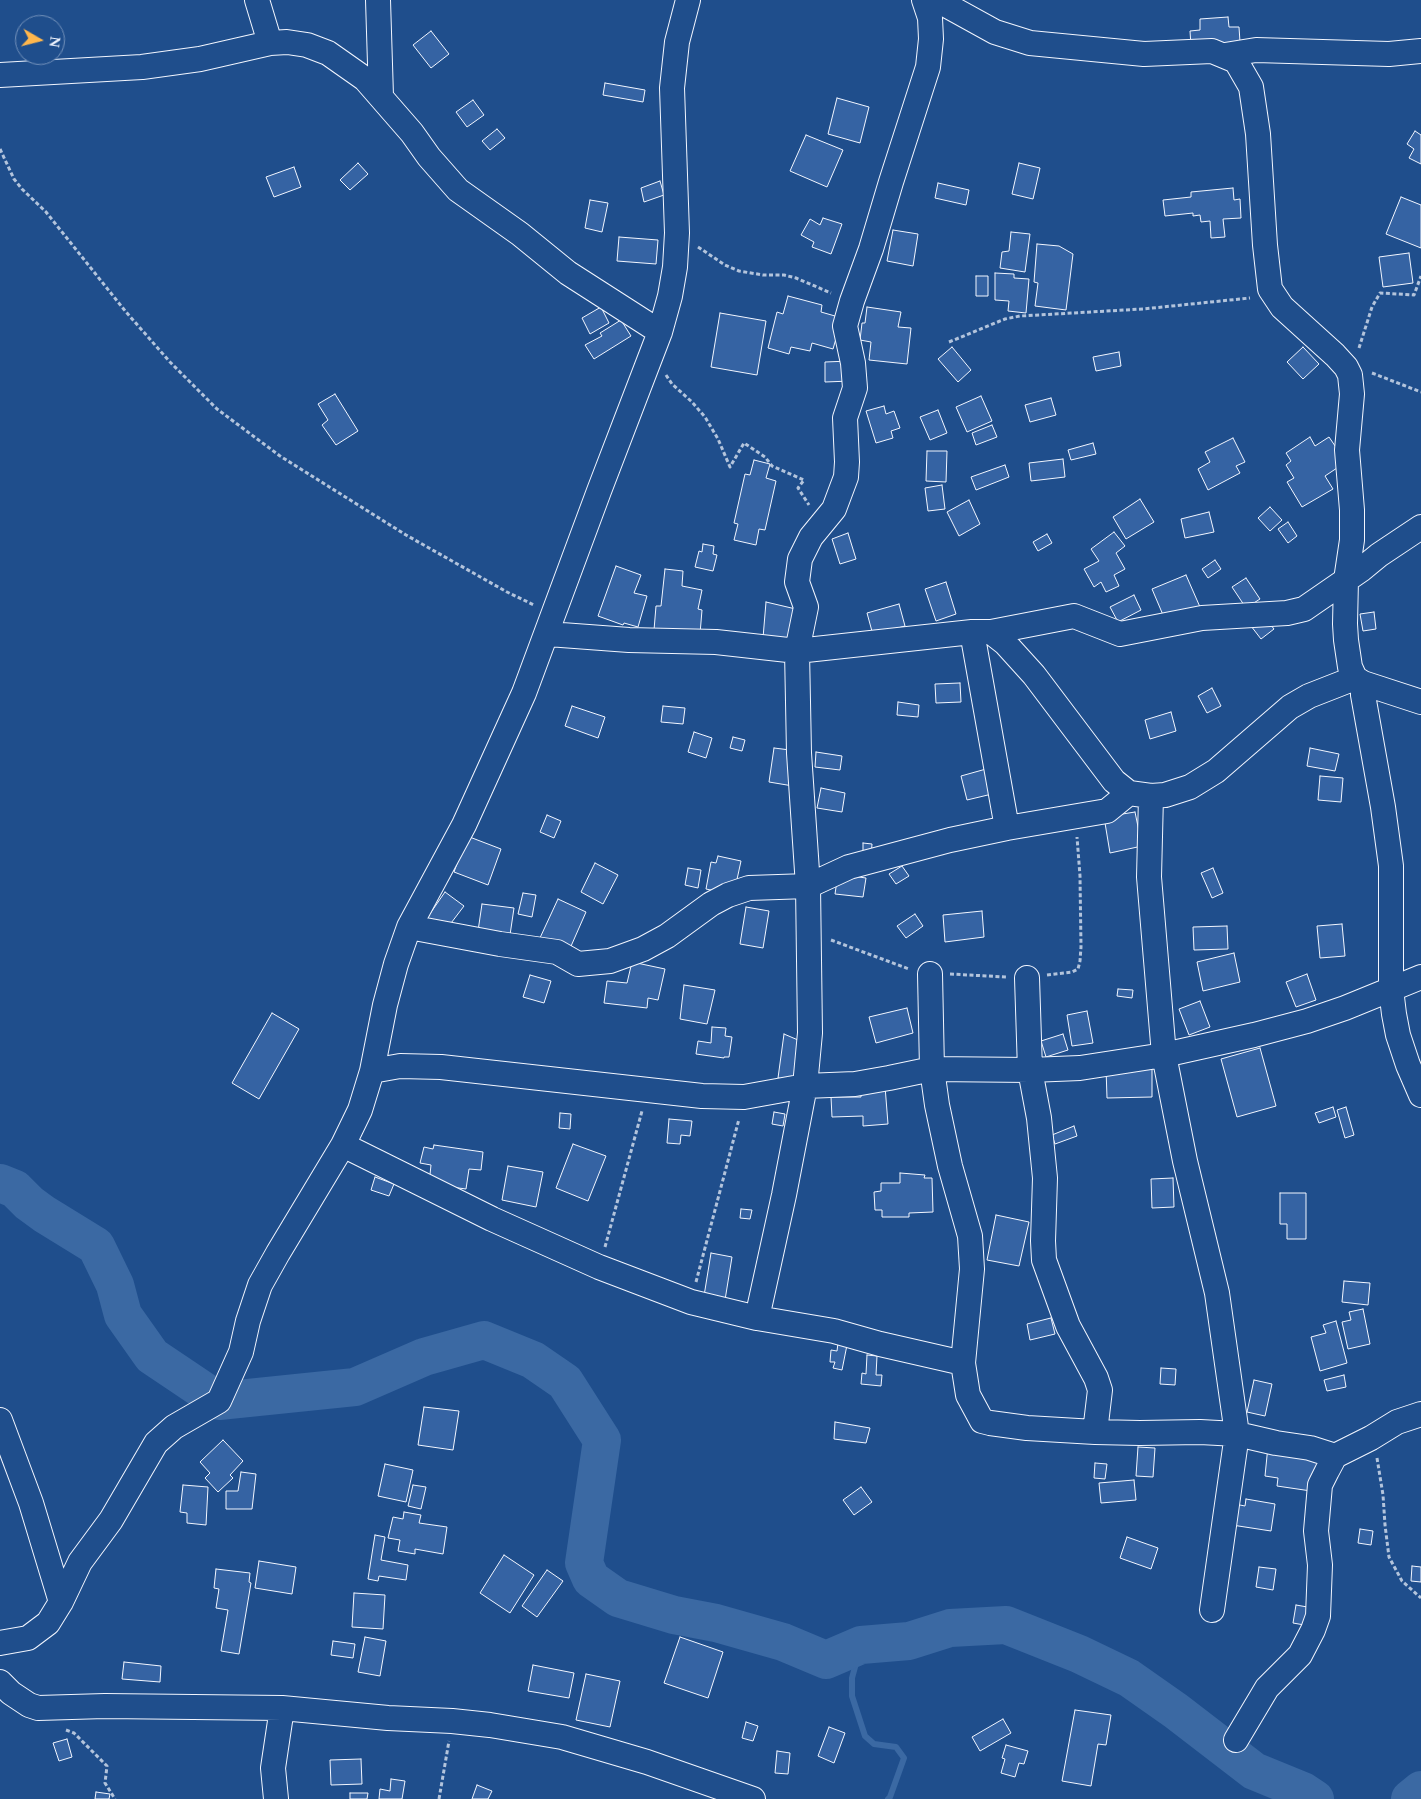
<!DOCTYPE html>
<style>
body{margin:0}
#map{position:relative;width:1421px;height:1799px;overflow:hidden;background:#1f4e8c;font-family:Spectral,serif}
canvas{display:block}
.north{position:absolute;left:15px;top:15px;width:50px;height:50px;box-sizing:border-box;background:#1f4e8c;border:1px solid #7391ba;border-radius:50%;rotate:98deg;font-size:14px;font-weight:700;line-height:20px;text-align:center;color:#f2f6ff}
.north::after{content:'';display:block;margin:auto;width:18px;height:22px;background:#ffb74d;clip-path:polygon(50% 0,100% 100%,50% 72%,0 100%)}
</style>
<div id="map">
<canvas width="1421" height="1799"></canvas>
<div class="north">N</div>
</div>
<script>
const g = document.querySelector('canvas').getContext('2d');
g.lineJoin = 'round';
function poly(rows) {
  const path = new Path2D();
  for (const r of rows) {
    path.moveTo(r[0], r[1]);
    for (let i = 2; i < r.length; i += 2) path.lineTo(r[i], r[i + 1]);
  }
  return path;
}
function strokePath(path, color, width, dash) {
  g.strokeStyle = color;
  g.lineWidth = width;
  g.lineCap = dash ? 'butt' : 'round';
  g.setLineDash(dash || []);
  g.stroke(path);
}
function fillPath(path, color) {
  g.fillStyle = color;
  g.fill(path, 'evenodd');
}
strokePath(poly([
 [861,1645,852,1678,852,1696,865,1736,874,1744,896,1747,904,1758,890,1797,888,1799]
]), '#3b69a3', 6);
strokePath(poly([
 [0,1183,15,1189,29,1203,44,1214,96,1246,115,1285,123,1315,152,1356,219,1401,355,1387,424,1357,484,1340,533,1360,565,1382,602,1440,584,1563,591,1579,618,1598,674,1615,716,1623,783,1642,826,1660,861,1645,909,1641,950,1628,1006,1625,1079,1654,1129,1678,1176,1711,1254,1771,1303,1791,1315,1799],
 [1410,1799,1421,1790]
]), '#3b69a3', 38);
const building = poly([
 [1228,17,1229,27,1239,27,1240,42,1191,46,1190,31,1200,30,1200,19,1228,17],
 [431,31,449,54,431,68,413,45,431,31],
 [605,83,645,90,643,102,603,95,605,83],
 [837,98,869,107,860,143,828,134,837,98],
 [473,100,484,115,467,127,456,112,473,100],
 [497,129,505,138,490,150,482,141,497,129],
 [1415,131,1421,135,1421,164,1409,158,1414,149,1407,144,1415,131],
 [806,135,843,150,827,187,790,171,806,135],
 [358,163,368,174,350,190,340,180,358,163],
 [1019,163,1040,168,1033,199,1012,194,1019,163],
 [294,167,301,187,274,197,266,177,294,167],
 [660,181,664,195,644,202,641,188,660,181],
 [938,183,969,190,966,205,935,198,938,183],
 [1233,188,1234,200,1240,199,1241,218,1223,219,1225,237,1211,238,1210,221,1201,222,1200,215,1193,216,1193,213,1165,216,1163,200,1191,197,1191,192,1233,188],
 [1401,197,1421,205,1421,248,1386,234,1401,197],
 [590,200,608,203,602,232,585,228,590,200],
 [823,218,842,224,831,254,812,247,814,242,801,235,810,219,820,225,823,218],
 [893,230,918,234,913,266,887,261,893,230],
 [1011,232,1030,234,1025,272,1000,268,1002,252,1009,251,1011,232],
 [619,237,658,240,656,264,617,261,619,237],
 [1037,244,1059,246,1073,254,1066,310,1035,306,1038,283,1034,282,1037,244],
 [1409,253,1413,283,1383,287,1379,257,1409,253],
 [995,273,1014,274,1014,278,1029,279,1026,313,1008,311,1009,301,995,300,995,273],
 [976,276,988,276,988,296,976,296,976,276],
 [788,296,822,305,821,312,842,318,833,349,812,343,810,351,791,347,789,354,768,348,777,312,783,314,788,296],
 [601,307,609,323,590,334,582,318,601,307],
 [867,307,901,312,898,327,911,328,907,364,869,360,871,342,860,340,862,323,865,323,867,307],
 [720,313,766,321,757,375,711,367,720,313],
 [621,320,631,336,594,359,585,345,602,336,600,333,621,320],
 [952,347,971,370,958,382,938,359,952,347],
 [1303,347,1319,364,1303,379,1287,362,1303,347],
 [1119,352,1121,366,1096,371,1093,357,1119,352],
 [850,361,851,381,825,382,825,362,850,361],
 [335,394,358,431,336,445,322,425,328,420,318,404,335,394],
 [981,396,992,421,967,432,956,407,981,396],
 [1051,398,1056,415,1030,422,1025,405,1051,398],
 [884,406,886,414,894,411,900,428,891,431,893,438,876,443,866,411,884,406],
 [938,410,947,433,930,440,920,417,938,410],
 [992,425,997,437,976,445,972,433,992,425],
 [1310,437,1315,446,1329,437,1346,462,1325,476,1333,489,1302,507,1287,482,1294,478,1286,465,1291,461,1286,453,1310,437],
 [1233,438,1245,462,1236,466,1240,473,1208,490,1198,469,1210,462,1205,452,1233,438],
 [1093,443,1096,454,1071,460,1068,450,1093,443],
 [927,451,947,451,946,482,926,481,927,451],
 [1063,459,1065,477,1031,481,1029,463,1063,459],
 [754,460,770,464,766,478,776,481,765,530,759,529,756,545,734,540,738,524,734,523,745,474,750,475,754,460],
 [1005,465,1009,477,976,490,971,477,1005,465],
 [942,485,945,509,928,511,925,488,942,485],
 [1140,499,1154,522,1126,539,1113,517,1140,499],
 [969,500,980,524,959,536,947,512,969,500],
 [1270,507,1282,520,1270,531,1258,518,1270,507],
 [1209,512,1214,532,1185,538,1181,519,1209,512],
 [1288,522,1297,536,1288,543,1278,529,1288,522],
 [1114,532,1125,546,1116,553,1125,569,1114,575,1119,586,1106,592,1101,582,1094,587,1084,569,1099,561,1091,549,1114,532],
 [848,533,856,559,840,564,832,539,848,533],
 [1047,534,1052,543,1038,551,1033,542,1047,534],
 [703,544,714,546,713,554,717,555,713,571,695,567,699,551,702,552,703,544],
 [1215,560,1221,569,1208,578,1202,569,1215,560],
 [616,566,641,575,634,593,647,596,638,627,624,623,623,625,598,616,616,566],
 [665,569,683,571,682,586,702,590,698,609,702,610,700,634,654,630,656,606,661,606,665,569],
 [1186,575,1200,607,1166,622,1152,589,1186,575],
 [1246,578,1260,599,1246,608,1232,587,1246,578],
 [946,582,956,614,936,621,925,589,946,582],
 [1134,595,1141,610,1118,622,1110,607,1134,595],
 [766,602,800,610,794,644,763,638,766,602],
 [899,604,905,626,873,635,867,613,899,604],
 [1374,612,1376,629,1363,631,1360,614,1374,612],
 [1264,616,1274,629,1261,639,1251,626,1264,616],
 [960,683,961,702,936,703,935,684,960,683],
 [1212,688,1221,706,1207,713,1198,696,1212,688],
 [898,702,919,705,918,717,897,715,898,702],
 [572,706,605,717,598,738,565,726,572,706],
 [663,706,685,708,683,724,661,722,663,706],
 [1171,712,1176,731,1150,739,1145,720,1171,712],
 [694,732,712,738,706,758,688,752,694,732],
 [733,737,745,740,742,751,730,748,733,737],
 [774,748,798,751,793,786,769,782,774,748],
 [1310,748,1339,754,1335,771,1307,766,1310,748],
 [816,752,842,756,840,770,815,767,816,752],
 [986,769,992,794,967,800,961,776,986,769],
 [1320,776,1343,778,1341,802,1318,800,1320,776],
 [821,788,845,793,842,812,817,808,821,788],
 [1135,812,1142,846,1110,853,1104,817,1135,812],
 [547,815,561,821,554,838,540,832,547,815],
 [467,836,501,849,488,885,454,872,467,836],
 [863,843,872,844,871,857,863,857,863,843],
 [718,856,741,861,736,884,729,894,706,889,711,862,716,863,718,856],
 [595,863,618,875,603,904,581,892,595,863],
 [902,866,909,876,896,884,889,874,902,866],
 [688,868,701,870,698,888,685,885,688,868],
 [1213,868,1223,893,1212,898,1201,873,1213,868],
 [838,874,866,878,863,897,835,894,838,874],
 [445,892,464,906,445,931,427,918,445,892],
 [523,893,536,895,532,917,518,914,523,893],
 [558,899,586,912,568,953,539,940,558,899],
 [482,904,514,908,510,935,478,931,482,904],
 [746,907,769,911,763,948,740,944,746,907],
 [982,911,984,937,945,942,943,915,982,911],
 [915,914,923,926,906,938,897,926,915,914],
 [1342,924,1345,956,1320,958,1317,926,1342,924],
 [1227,926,1228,949,1194,950,1193,927,1227,926],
 [1234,953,1240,982,1203,991,1197,962,1234,953],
 [632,962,665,969,658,1000,648,998,647,1008,604,1003,607,981,627,983,632,962],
 [1307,974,1316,1000,1296,1007,1286,982,1307,974],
 [530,975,551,981,544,1003,523,997,530,975],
 [684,985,715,990,707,1024,680,1019,684,985],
 [1118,989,1133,990,1132,998,1117,996,1118,989],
 [1200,1001,1210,1027,1189,1035,1179,1009,1200,1001],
 [907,1008,913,1033,876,1043,869,1017,907,1008],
 [1087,1011,1093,1043,1072,1046,1067,1015,1087,1011],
 [272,1013,299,1029,259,1099,232,1083,272,1013],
 [712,1027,726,1028,725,1036,732,1037,729,1057,724,1057,724,1058,696,1054,698,1041,711,1043,712,1027],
 [784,1034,805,1043,794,1081,778,1078,784,1034],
 [1063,1034,1068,1050,1046,1057,1041,1041,1063,1034],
 [1260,1048,1276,1106,1237,1117,1221,1059,1260,1048],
 [1152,1067,1152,1097,1107,1098,1106,1068,1152,1067],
 [885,1086,888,1124,863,1126,863,1116,832,1117,831,1097,861,1097,861,1088,885,1086],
 [1333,1107,1336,1117,1319,1123,1315,1113,1333,1107],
 [1346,1107,1354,1135,1345,1138,1337,1110,1346,1107],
 [774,1112,785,1114,783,1126,772,1124,774,1112],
 [560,1113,571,1114,570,1129,559,1128,560,1113],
 [669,1119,692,1121,690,1136,681,1135,680,1144,667,1143,669,1119],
 [1074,1126,1077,1136,1055,1144,1052,1135,1074,1126],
 [573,1144,606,1156,588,1201,556,1188,573,1144],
 [434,1145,483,1152,481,1170,469,1169,466,1189,429,1184,431,1165,420,1163,424,1147,433,1149,434,1145],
 [508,1166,543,1172,536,1207,502,1200,508,1166],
 [900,1173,925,1175,924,1178,932,1178,933,1212,909,1213,909,1217,882,1217,882,1210,875,1210,874,1192,881,1191,881,1183,900,1183,900,1173],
 [375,1177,394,1184,389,1196,371,1190,375,1177],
 [1173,1178,1174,1207,1152,1208,1151,1179,1173,1178],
 [1280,1193,1306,1193,1306,1239,1287,1239,1287,1224,1280,1224,1280,1193],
 [741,1209,752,1210,750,1219,740,1218,741,1209],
 [996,1215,1029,1222,1019,1266,987,1260,996,1215],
 [711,1253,732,1257,725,1300,704,1296,711,1253],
 [1344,1281,1370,1283,1368,1305,1342,1302,1344,1281],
 [1363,1309,1370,1344,1348,1349,1342,1322,1351,1320,1349,1312,1363,1309],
 [1051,1318,1055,1334,1030,1340,1027,1324,1051,1318],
 [1336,1321,1347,1363,1320,1371,1311,1337,1326,1333,1323,1325,1336,1321],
 [838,1343,847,1345,842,1370,833,1368,835,1362,830,1362,831,1350,837,1351,838,1343],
 [867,1355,877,1356,876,1375,882,1375,881,1386,861,1384,862,1373,866,1374,867,1355],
 [1161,1368,1176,1369,1175,1385,1160,1384,1161,1368],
 [1344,1375,1346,1387,1327,1391,1324,1380,1344,1375],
 [1254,1380,1272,1384,1265,1416,1247,1412,1254,1380],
 [424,1407,459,1411,453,1450,418,1445,424,1407],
 [835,1422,870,1428,866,1443,834,1439,835,1422],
 [223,1440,243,1461,230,1475,233,1478,218,1492,205,1478,210,1473,200,1462,223,1440],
 [1268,1446,1321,1453,1317,1479,1311,1491,1277,1486,1278,1478,1265,1476,1268,1446],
 [1138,1447,1155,1448,1153,1477,1136,1476,1138,1447],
 [1095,1463,1107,1464,1105,1479,1094,1478,1095,1463],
 [385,1464,413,1470,406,1502,378,1496,385,1464],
 [241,1472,256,1474,252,1509,226,1509,226,1491,238,1491,241,1472],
 [1134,1480,1136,1500,1101,1503,1099,1483,1134,1480],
 [183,1485,208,1487,206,1525,187,1523,187,1513,180,1512,183,1485],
 [413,1485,426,1487,421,1509,408,1506,413,1485],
 [861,1487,872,1502,854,1515,843,1500,861,1487],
 [1246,1499,1275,1504,1271,1531,1232,1525,1235,1504,1245,1506,1246,1499],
 [404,1512,421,1515,419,1523,447,1527,443,1554,415,1549,415,1554,398,1551,400,1540,388,1538,393,1517,403,1519,404,1512],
 [1360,1529,1373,1531,1371,1545,1358,1543,1360,1529],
 [375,1535,385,1537,381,1560,408,1565,406,1580,379,1576,378,1581,368,1579,375,1535],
 [1127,1537,1158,1548,1151,1569,1120,1558,1127,1537],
 [504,1555,534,1575,510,1613,480,1593,504,1555],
 [259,1561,296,1567,292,1594,255,1588,259,1561],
 [1412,1566,1421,1567,1421,1582,1411,1581,1412,1566],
 [1259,1567,1276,1569,1273,1590,1256,1587,1259,1567],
 [216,1569,250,1573,249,1582,251,1583,239,1654,221,1651,228,1610,216,1608,219,1589,214,1588,216,1569],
 [547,1570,563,1581,537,1617,522,1606,547,1570],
 [354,1593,385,1595,383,1629,352,1627,354,1593],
 [1296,1605,1313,1608,1310,1626,1293,1623,1296,1605],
 [365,1637,386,1641,380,1676,358,1672,365,1637],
 [680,1637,723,1652,708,1698,664,1683,680,1637],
 [333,1641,355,1644,353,1658,331,1655,333,1641],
 [124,1662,161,1666,160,1682,122,1679,124,1662],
 [533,1665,574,1673,569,1698,528,1691,533,1665],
 [586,1674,620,1681,610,1727,576,1720,586,1674],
 [1075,1710,1111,1715,1106,1745,1098,1744,1091,1786,1062,1781,1075,1710],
 [1003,1719,1011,1733,980,1751,972,1737,1003,1719],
 [746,1722,758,1726,753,1741,742,1738,746,1722],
 [829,1727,845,1733,834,1763,818,1756,829,1727],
 [67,1739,72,1757,59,1761,53,1743,67,1739],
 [1006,1745,1028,1751,1024,1764,1019,1763,1015,1777,1001,1773,1005,1759,1002,1758,1006,1745],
 [777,1751,790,1753,788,1774,775,1773,777,1751],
 [361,1759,362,1784,331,1785,330,1760,361,1759],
 [391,1779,405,1781,402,1799,379,1799,380,1789,390,1791,391,1779],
 [477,1785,492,1791,488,1799,472,1799,477,1785],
 [96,1792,110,1794,109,1799,95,1799,96,1792],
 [350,1793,368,1793,367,1799,350,1799,350,1793]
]);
fillPath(building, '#3563a3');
strokePath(building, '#f2f6ff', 1);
const minor = poly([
 [257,0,270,43],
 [378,0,381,96],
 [937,0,995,32,1030,43,1144,54,1212,51,1236,61,1251,87,1258,134,1265,245,1270,289,1282,307,1335,355,1346,367,1350,375,1352,394,1347,450,1352,510,1352,540,1346,580,1345,624,1346,640,1350,667,1355,678,1363,683,1421,702],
 [1225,55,1256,50,1389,54,1421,51],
 [0,75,142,67,200,59,270,43,287,42,307,45,328,53,365,79,412,133,429,157,458,190,520,234,568,273,660,332],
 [972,632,1007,828],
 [991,632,1074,616,1120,634,1202,618,1287,613,1304,609,1362,569,1379,555,1421,527],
 [548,634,629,640,716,642,797,651,972,632,991,632,1005,643,1034,675,1114,781,1129,793,1151,796,1165,795,1190,787,1216,771,1290,707,1309,696,1355,678],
 [1363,683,1363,695,1383,807,1391,866,1391,989,1394,1014,1398,1035,1408,1065,1421,1095],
 [1151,796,1149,877,1164,1055,1185,1161,1217,1293,1237,1434,1212,1610],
 [409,927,500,944,557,952,578,964,610,961,643,949,667,936,711,904,728,895,749,888,808,886,849,867,950,840,1007,828,1107,811,1129,793],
 [930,974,932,1069,937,1105,950,1166,970,1236,972,1269,963,1363,968,1395,982,1421,990,1423,1027,1428,1095,1432,1140,1433,1200,1432,1237,1434,1276,1443,1310,1448,1335,1456],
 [1027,978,1030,1070,1039,1118,1045,1178,1043,1241,1044,1260,1068,1326,1096,1378,1100,1390,1095,1432],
 [372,1071,400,1066,441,1067,702,1096,744,1097,805,1086,855,1084,889,1078,932,1069,1030,1070,1080,1068,1164,1055,1254,1035,1307,1021,1345,1008,1421,977],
 [343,1145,492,1219,599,1267,691,1302,757,1318,834,1331,880,1344,963,1363],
 [757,1318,784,1195,805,1086,810,1033,808,886,799,753,797,651,806,607,797,582,800,559,811,537,834,509,846,477,847,462,845,418,855,388,853,363,845,326,852,301,871,249,891,182,928,67,931,39,930,18,924,0],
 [0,1420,31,1503,61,1602],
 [0,1643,28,1638,48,1623,61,1602,80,1562,111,1520,156,1443,174,1427,219,1401,241,1352,248,1321,260,1285,278,1253,343,1145,360,1110,372,1071,385,1005,396,964,409,927,464,825,524,693,599,491,660,332,670,296,675,267,677,233,672,88,677,42,688,0],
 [0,1682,11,1693,29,1705,38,1708,105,1706,282,1708,388,1718,452,1721,490,1725,562,1737,647,1762,753,1799],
 [1236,1740,1267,1688,1300,1655,1313,1630,1318,1616,1320,1565,1316,1531,1320,1485,1327,1471,1335,1456,1371,1438,1397,1422,1421,1414],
 [276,1799,273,1768,282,1708]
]);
strokePath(minor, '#f2f6ff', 26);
strokePath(poly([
 [0,149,14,179,22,189,46,212,126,312,170,362,217,409,280,456,406,535,507,592,534,605],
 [698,247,725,265,739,271,763,275,784,275,796,278,831,293],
 [949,342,1005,319,1020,316,1143,309,1250,298],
 [1359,348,1372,307,1380,293,1414,295,1421,276],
 [1372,373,1421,392],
 [666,375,672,384,692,402,705,417,718,439,730,467,744,443,765,457,772,466,804,480,798,488,809,505],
 [831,940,909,969],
 [950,974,1006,977],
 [1047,975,1072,972,1078,969,1080,961,1081,947,1080,876,1077,837],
 [605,1247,642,1111],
 [696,1282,739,1119],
 [1377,1458,1383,1495,1385,1525,1389,1557,1402,1581,1421,1598],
 [66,1730,74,1733,107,1766,105,1783,115,1799],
 [439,1799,449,1741]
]), '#b3c4dc', 3, [4, 2.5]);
strokePath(minor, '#1f4e8c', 24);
</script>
